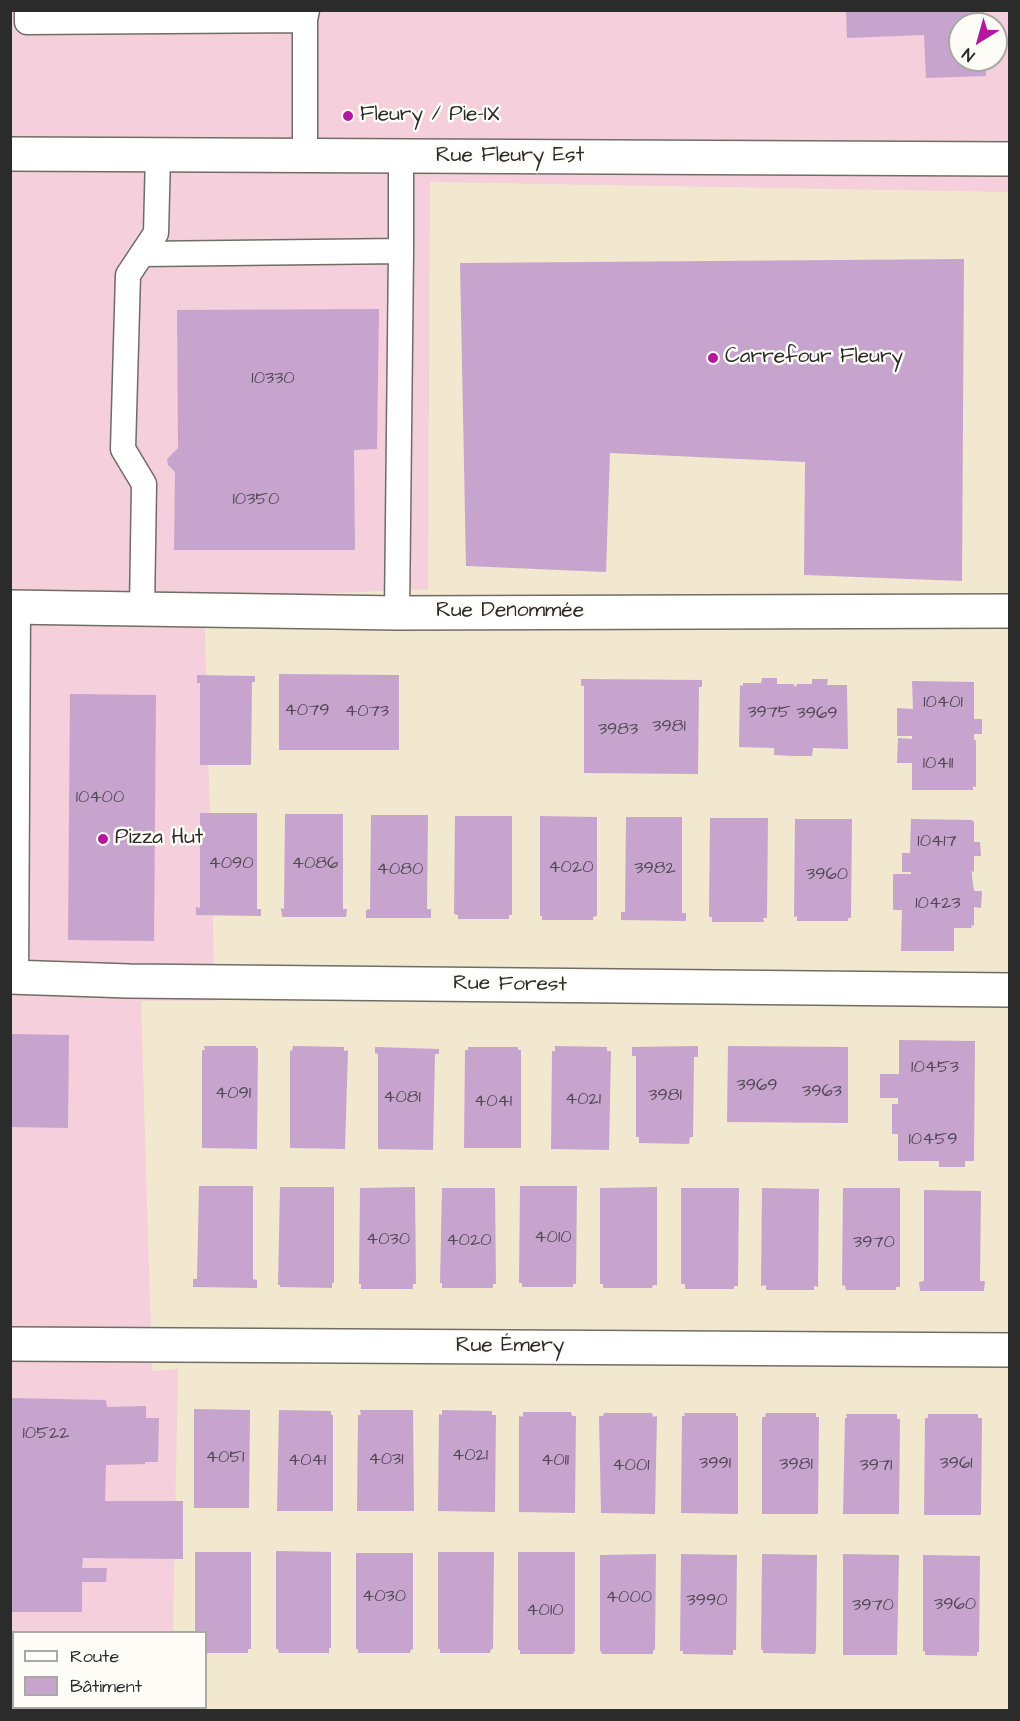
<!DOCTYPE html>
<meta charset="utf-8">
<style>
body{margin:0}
#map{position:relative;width:1020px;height:1721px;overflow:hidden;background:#f1e8cf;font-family:"Architects Daughter",sans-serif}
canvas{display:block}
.frame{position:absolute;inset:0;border:12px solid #2b2b2b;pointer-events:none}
.legend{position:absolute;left:12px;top:1631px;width:195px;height:78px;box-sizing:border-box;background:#fdfcf7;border:2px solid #a9a8a5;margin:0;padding:8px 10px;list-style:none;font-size:18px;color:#2b2b2b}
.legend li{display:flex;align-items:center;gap:12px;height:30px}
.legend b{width:30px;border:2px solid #a9a8a5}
.north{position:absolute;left:948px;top:12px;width:60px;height:60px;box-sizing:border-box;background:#fdfcf7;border:2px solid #a9a8a5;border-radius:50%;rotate:217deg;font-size:16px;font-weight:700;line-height:24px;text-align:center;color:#2b2b2b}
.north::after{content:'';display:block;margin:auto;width:21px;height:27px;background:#b5179e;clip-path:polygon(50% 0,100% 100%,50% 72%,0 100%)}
</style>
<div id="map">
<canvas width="1020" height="1721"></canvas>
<div class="frame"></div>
<ul class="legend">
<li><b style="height:8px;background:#fff"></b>Route</li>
<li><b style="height:16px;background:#c6a4ce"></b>Bâtiment</li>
</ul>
<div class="north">N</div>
</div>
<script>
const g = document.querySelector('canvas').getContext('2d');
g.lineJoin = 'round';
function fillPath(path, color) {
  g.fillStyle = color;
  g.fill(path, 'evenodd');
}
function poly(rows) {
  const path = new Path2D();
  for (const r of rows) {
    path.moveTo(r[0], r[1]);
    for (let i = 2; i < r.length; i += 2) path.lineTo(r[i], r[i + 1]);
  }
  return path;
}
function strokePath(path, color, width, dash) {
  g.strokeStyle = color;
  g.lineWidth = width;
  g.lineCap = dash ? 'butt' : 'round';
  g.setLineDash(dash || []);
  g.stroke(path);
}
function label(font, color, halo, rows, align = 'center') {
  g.font = font + ' "Architects Daughter",sans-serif';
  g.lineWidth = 5;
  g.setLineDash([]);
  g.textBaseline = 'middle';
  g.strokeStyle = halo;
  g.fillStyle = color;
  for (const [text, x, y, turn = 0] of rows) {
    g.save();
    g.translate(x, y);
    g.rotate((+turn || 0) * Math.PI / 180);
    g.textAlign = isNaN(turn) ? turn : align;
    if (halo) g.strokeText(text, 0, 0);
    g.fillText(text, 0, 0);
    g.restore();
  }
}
fillPath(poly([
 [11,11,1009,11,1009,192,430,182,428,589,204,599,215,1001,141,1001,152,1371,178,1369,173,1632,14,1632,14,1708,132,1708,132,1710,11,1710],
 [960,24,996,24,996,60,960,60]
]), '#f5cfdb');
fillPath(poly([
 [846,10,984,10,985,24,960,24,960,60,986,60,986,76,926,78,924,35,847,38],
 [964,259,962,581,804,575,805,462,610,453,606,572,466,566,460,263],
 [379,309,377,449,354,450,355,550,174,550,175,472,168,465,167,459,178,448,177,310],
 [279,674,399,675,399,750,279,750],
 [197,675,255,676,255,682,252,682,251,765,200,765,200,683,197,683],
 [762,678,777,678,777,684,793,684,796,687,797,684,812,684,812,679,828,679,827,685,847,685,848,749,813,748,812,756,793,756,774,755,774,748,739,747,740,685,743,686,743,683,761,683],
 [581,679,702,680,702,687,699,687,698,774,584,773,584,686,581,686],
 [912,681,974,682,974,719,982,719,982,734,974,734,974,740,976,740,976,787,973,786,973,790,912,790,912,763,897,763,898,738,912,739,912,736,897,736,897,708,913,709],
 [70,694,156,695,154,941,68,940],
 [200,813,257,813,257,909,261,909,261,916,196,915,196,907,200,908],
 [285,814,343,814,343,909,347,909,346,917,282,917,281,908,284,909],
 [371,815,428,815,427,909,431,909,431,918,366,918,366,910,370,909],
 [455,816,512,816,512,915,509,915,509,919,458,919,458,915,454,914],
 [540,816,597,817,597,916,593,917,593,920,542,920,542,916,540,916],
 [626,817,682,817,682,913,686,913,686,921,621,920,621,912,625,912],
 [710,818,768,818,767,918,763,918,764,922,712,922,712,917,709,917],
 [795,819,852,819,851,918,848,918,848,921,797,921,797,916,794,917],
 [911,819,972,820,974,822,974,842,980,842,981,856,974,856,974,872,972,871,972,876,974,891,982,891,981,908,974,907,974,926,971,925,972,928,954,928,954,951,901,951,902,910,893,910,893,874,911,874,911,872,902,872,902,853,910,853],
 [10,1034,69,1035,68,1128,10,1127],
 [899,1040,975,1041,974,1161,965,1161,965,1167,939,1167,939,1161,898,1161,898,1134,892,1134,892,1104,898,1104,898,1098,880,1098,880,1074,899,1074],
 [204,1046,256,1046,256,1048,258,1048,257,1149,202,1148,202,1050,205,1050],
 [293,1046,344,1047,344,1051,348,1050,345,1149,290,1148,290,1050,292,1051],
 [555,1046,607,1047,607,1051,611,1051,609,1150,551,1149,552,1051,555,1051],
 [698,1046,698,1057,694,1057,693,1137,690,1137,689,1144,639,1143,639,1137,636,1137,636,1056,632,1056,632,1047],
 [728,1046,848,1047,848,1123,727,1122],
 [375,1047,439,1049,439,1054,435,1054,433,1150,378,1149,378,1054,375,1053],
 [468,1047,518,1047,518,1050,521,1050,521,1148,464,1148,465,1050,468,1050],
 [199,1186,253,1186,253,1279,257,1280,257,1288,193,1287,193,1279,197,1279],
 [520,1186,577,1186,576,1284,573,1284,573,1287,522,1287,522,1283,519,1283],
 [280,1187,334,1187,334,1283,332,1283,332,1288,280,1287,280,1285,278,1285],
 [415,1187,416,1284,413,1284,413,1289,361,1289,361,1284,359,1284,360,1188],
 [657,1187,657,1285,653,1285,652,1288,603,1288,603,1284,600,1284,600,1188],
 [442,1188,495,1188,496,1284,493,1284,493,1288,442,1288,442,1283,440,1283],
 [681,1188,739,1188,738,1286,734,1286,734,1289,685,1289,685,1284,681,1284],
 [762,1188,819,1189,818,1287,814,1286,814,1290,766,1290,766,1285,761,1286],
 [843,1188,900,1188,900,1287,896,1287,896,1290,846,1290,845,1286,842,1285],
 [924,1190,981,1191,980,1281,985,1281,984,1291,920,1291,919,1282,924,1281],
 [10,1398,106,1400,107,1407,146,1406,146,1418,159,1418,158,1462,145,1462,145,1464,106,1465,105,1501,183,1501,183,1559,83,1558,82,1568,107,1568,106,1582,82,1582,82,1612,10,1612],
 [194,1409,250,1410,249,1508,194,1508],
 [279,1410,331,1411,331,1415,333,1415,333,1511,277,1511],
 [360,1410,413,1410,414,1511,357,1511,358,1415,361,1415],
 [442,1410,492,1411,492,1415,496,1415,495,1512,438,1511,439,1414,442,1415],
 [523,1412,571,1412,572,1416,576,1416,575,1513,519,1512,519,1416,523,1417],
 [604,1413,652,1413,653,1417,657,1416,655,1514,601,1513,599,1416,603,1416],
 [684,1413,736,1413,736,1416,738,1416,738,1514,681,1513,682,1416,685,1416],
 [766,1413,816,1413,816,1417,819,1417,818,1514,762,1514,762,1417,765,1417],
 [846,1414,897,1414,897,1419,900,1419,899,1514,843,1514,845,1418,847,1418],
 [928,1414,978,1414,978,1418,982,1418,981,1515,924,1515,925,1418,928,1418],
 [276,1551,331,1552,331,1648,329,1648,329,1653,279,1653,278,1649,276,1649],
 [195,1552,251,1552,251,1649,248,1649,248,1653,206,1653,206,1632,195,1632],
 [438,1552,494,1552,493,1649,491,1649,490,1653,440,1653,440,1649,438,1649],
 [518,1552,575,1552,575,1651,573,1654,520,1654,520,1650,518,1650],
 [356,1553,413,1553,413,1650,411,1649,410,1653,358,1653,358,1649,356,1649],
 [656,1554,655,1650,653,1650,653,1654,602,1654,600,1650,600,1555],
 [681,1554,737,1555,736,1650,733,1650,733,1655,683,1654,683,1651,680,1651],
 [762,1554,817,1555,816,1650,815,1654,763,1653,763,1650,761,1650],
 [843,1554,899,1555,897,1655,843,1655],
 [923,1555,980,1556,979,1652,977,1652,977,1656,925,1655,925,1651,923,1651]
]), '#c6a4ce');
const service = poly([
 [27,10,27,22,305,20],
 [305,155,305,20,307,10],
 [142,254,401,251,401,156],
 [142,609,144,484,123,449,128,275,156,233,158,154],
 [397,613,401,251],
 [16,978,18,607]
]);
const minor = poly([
 [10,607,397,613,1010,611],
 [10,977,129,981,1010,990],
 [10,1344,1010,1350]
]);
const tertiary = poly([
 [10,154,1010,159]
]);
strokePath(service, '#706d64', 27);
strokePath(minor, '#706d64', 36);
strokePath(tertiary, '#706d64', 36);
strokePath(service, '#fff', 24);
strokePath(minor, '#fff', 33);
strokePath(tertiary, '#fff', 33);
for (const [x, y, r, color] of [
 [348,116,6,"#b5179e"],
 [713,358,6,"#b5179e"],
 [103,839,6,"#b5179e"]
]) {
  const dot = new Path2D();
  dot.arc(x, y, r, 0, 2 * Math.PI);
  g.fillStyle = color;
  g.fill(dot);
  strokePath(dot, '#fdfcf7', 2);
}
label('18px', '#524954', null, [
 ["10330",273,379],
 ["10350",256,500],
 ["10401",943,703],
 ["4079",307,711],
 ["4073",367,712],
 ["3975",769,713],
 ["3969",817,714],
 ["3981",669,727],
 ["3983",618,730],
 ["10411",938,764],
 ["10400",100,798],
 ["10417",937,842],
 ["4090",231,864],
 ["4086",315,864],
 ["4020",571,868],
 ["3982",655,869],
 ["4080",400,870],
 ["3960",827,875],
 ["10423",938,904],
 ["10453",935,1068],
 ["3969",757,1086],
 ["3963",822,1092],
 ["4091",233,1094],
 ["3981",665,1096],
 ["4081",402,1098],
 ["4021",583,1100],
 ["4041",493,1102],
 ["10459",933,1140],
 ["4010",553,1238],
 ["4030",388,1240],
 ["4020",469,1241],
 ["3970",874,1243],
 ["10522",46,1434],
 ["4021",470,1456],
 ["4051",225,1458],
 ["4031",386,1460],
 ["4041",307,1461],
 ["4011",555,1461],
 ["3991",715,1464],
 ["3961",956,1464],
 ["3981",796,1465],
 ["4001",631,1466],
 ["3971",876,1466],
 ["4030",384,1597],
 ["4000",629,1598],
 ["3990",707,1601],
 ["3960",955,1605],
 ["3970",873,1606],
 ["4010",545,1611]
]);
label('21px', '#2b2b2b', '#fdfcf7', [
 ["Fleury / Pie-IX",360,116],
 ["Carrefour Fleury",725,358],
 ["Pizza Hut",115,839]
], 'left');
label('21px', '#2b2b2b', '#fdfcf7', [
 ["Rue Fleury Est",510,157],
 ["Rue Denommée",510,612],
 ["Rue Forest",510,985,1],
 ["Rue Émery",510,1347]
]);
</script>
